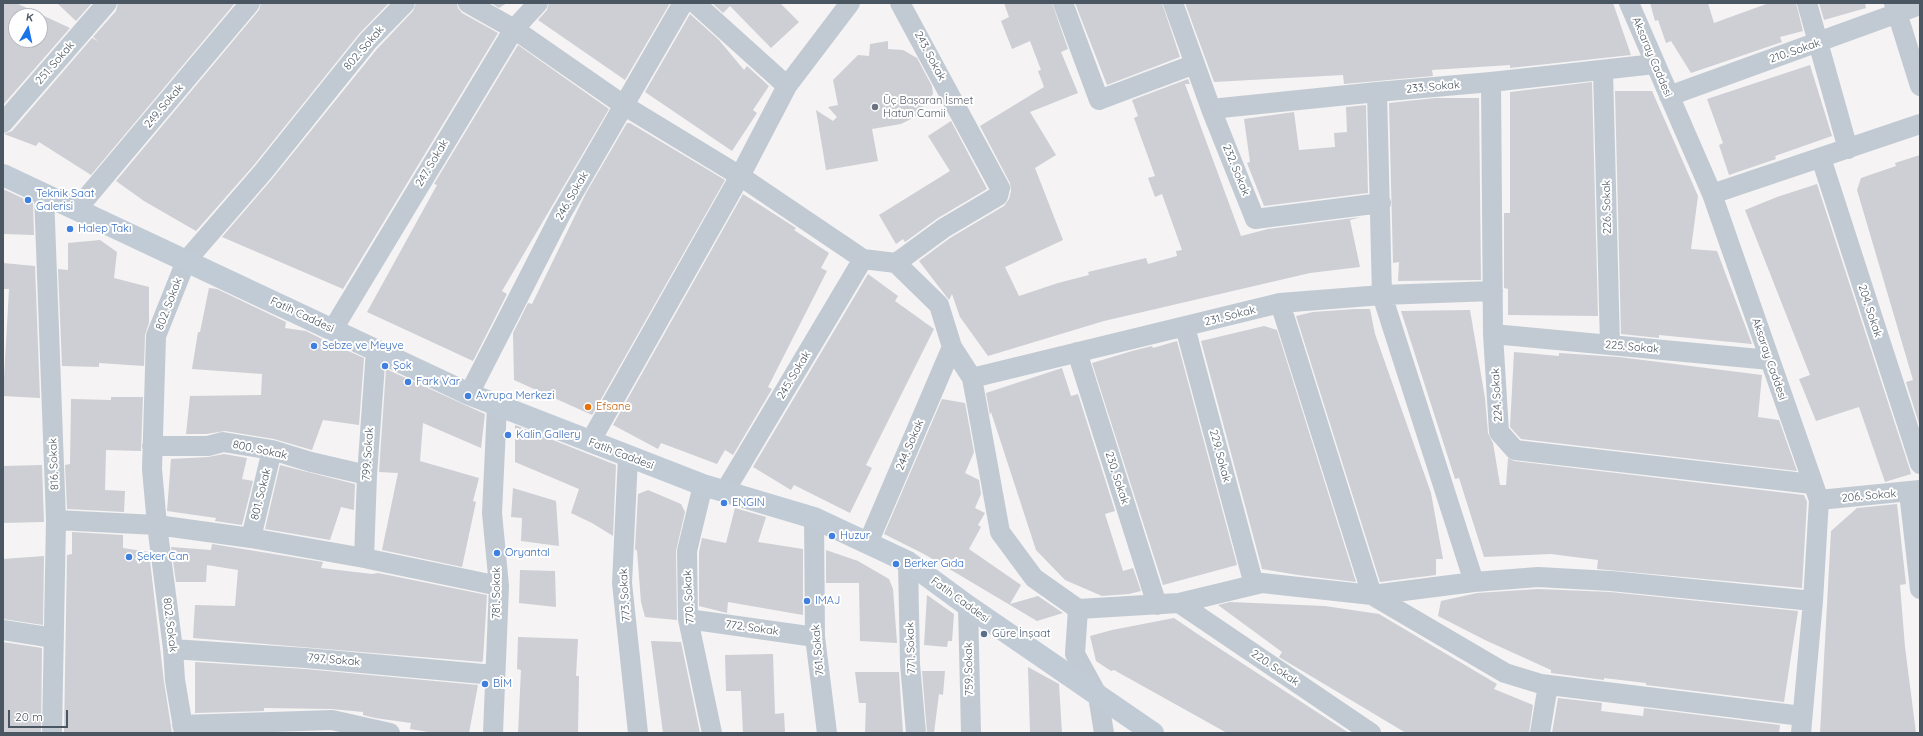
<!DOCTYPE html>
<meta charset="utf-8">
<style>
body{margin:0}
#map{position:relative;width:1923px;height:736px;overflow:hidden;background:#f5f3f3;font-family:Quicksand,sans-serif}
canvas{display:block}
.frame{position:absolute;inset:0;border:4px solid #4a5661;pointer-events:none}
.north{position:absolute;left:8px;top:8px;width:40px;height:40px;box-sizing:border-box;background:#fff;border:1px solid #b7bbc0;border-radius:50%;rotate:9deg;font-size:11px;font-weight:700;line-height:16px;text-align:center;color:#4a5661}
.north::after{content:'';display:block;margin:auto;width:14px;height:18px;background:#1a73e8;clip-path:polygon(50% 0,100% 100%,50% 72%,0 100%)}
.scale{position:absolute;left:8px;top:710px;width:60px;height:18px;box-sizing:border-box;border:2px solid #4a5661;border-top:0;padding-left:5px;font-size:12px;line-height:14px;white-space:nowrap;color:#4a5661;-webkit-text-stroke:3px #fff;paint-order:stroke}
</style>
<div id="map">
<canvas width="1923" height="736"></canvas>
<div class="frame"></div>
<div class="north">K</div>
<div class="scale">20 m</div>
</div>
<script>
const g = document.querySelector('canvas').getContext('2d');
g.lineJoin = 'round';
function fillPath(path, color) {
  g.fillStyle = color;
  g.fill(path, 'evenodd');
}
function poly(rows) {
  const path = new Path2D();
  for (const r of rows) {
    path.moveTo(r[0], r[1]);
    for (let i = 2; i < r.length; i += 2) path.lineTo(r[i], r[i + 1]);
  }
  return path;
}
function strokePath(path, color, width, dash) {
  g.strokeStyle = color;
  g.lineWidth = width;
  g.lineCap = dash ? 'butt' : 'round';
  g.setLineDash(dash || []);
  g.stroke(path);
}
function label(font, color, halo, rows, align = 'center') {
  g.font = font + ' Quicksand,sans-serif';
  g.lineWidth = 4;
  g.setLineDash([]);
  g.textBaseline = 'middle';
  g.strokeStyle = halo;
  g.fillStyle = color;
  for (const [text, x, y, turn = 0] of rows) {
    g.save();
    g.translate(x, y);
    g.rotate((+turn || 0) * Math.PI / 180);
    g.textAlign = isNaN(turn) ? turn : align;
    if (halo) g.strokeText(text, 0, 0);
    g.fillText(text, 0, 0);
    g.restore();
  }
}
fillPath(poly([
 [3,3,16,3,70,28,3,105],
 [16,16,40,16,40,40,16,40],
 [57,3,92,3,76,21],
 [118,3,235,3,91,175,39,142,36,146,4,134,12,131,92,38,98,41,93,37,116,11],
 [261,3,389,3,359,34,254,165,196,231,144,201,116,181,259,10],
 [416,3,457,3,458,8,462,13,498,33,343,289,222,237,272,179,377,49,413,11],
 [491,3,507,3,499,8],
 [549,3,670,3,625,80,538,20,547,10],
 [712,3,780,3,799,22,771,48,730,6,723,13],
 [1004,3,1052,3,1068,49,1061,52,1078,93,1030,112,1056,155,1035,168,1063,240,1005,267,1019,296,1058,283,1089,275,1088,272,1146,258,1148,264,1177,256,1176,251,1182,250,1162,194,1155,197,1148,178,1155,176,1134,118,1138,116,1132,100,1188,79,1190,84,1185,84,1241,236,1268,229,1361,217,1350,220,1360,267,1310,273,1104,321,988,356,960,317,952,294,949,300,919,261,950,238,1004,206,1009,199,1011,191,1010,183,980,126,1044,87,1038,71,1041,70,1030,41,1012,49,1001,21,1009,17],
 [1075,3,1162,3,1180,57,1107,85],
 [1185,3,1613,3,1631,55,1510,68,1510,65,1432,70,1433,76,1344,84,1343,75,1214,82],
 [1650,3,1708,3,1714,23,1769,3,1796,3,1803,31,1780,37,1782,42,1691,73,1671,41,1666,43,1658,20,1655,21],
 [1819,3,1865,3,1866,8,1824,20],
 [690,14,719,40,744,70,747,66,769,86,753,110,757,113,732,151,645,92],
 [888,41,888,49,903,50,917,58,932,86,933,94,915,117,901,124,872,129,878,161,826,170,816,110,833,121,837,117,828,107,838,105,833,80,858,55,869,56,870,44],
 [518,45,609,109,502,291,507,294,473,361,367,312,437,185,434,184],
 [1810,65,1832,136,1775,156,1776,159,1729,175,1719,145,1723,143,1707,99],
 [1592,82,1598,316,1508,315,1508,289,1504,288,1504,213,1510,213,1510,92],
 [1615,91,1652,91,1698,196,1691,249,1717,251,1752,344,1659,335,1659,338,1621,334],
 [1435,98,1479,98,1481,280,1398,281,1399,262,1393,263,1389,103],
 [1366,105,1368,193,1264,206,1247,163,1250,162,1244,119,1294,112,1299,150,1335,147,1334,133,1347,132,1346,107],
 [951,121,987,189,938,218,905,242,903,239,896,244,879,215,950,171,928,136],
 [627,123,630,123,725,180,592,415,514,380,513,333,528,303,532,304,586,193],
 [1920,155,1920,427,1906,382,1913,380,1857,190,1861,178,1896,166,1895,163],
 [1817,184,1910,470,1911,474,1885,482,1859,407,1816,421,1799,379,1810,375,1745,210,1777,197],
 [3,189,33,203,34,235,3,234],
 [743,194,796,228,794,230,829,253,821,268,827,271,768,387,772,389,733,455,725,450,717,464,661,443,658,449,613,425],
 [100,240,117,252,114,278,149,287,149,323,145,335,144,366,99,363,99,367,62,366,58,269,68,270,68,243],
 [3,263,35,266,40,398,3,396,9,289,3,289],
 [868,274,898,296,895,301,934,329,866,465,872,468,850,513,794,485,791,490,753,467],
 [209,288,217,289,286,322,285,328,306,331,322,339,321,343,337,346,364,358,359,425,323,420,312,450,274,439,225,431,206,434,186,434,190,396,261,395,262,374,192,369,198,332,200,332],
 [1355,309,1370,309,1375,334,1431,493,1443,559,1436,559,1436,575,1380,582,1296,316,1313,312],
 [1470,310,1485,398,1488,433,1493,443,1500,485,1506,485,1508,458,1514,461,1804,495,1807,502,1802,588,1597,569,1598,560,1551,554,1484,557,1459,478,1455,479,1401,311],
 [1264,326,1277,330,1356,582,1298,575,1262,569,1201,341],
 [1177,341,1237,565,1163,585,1092,363,1132,351,1152,346,1153,348],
 [1514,352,1559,356,1559,353,1619,357,1762,375,1758,417,1779,420,1797,471,1521,439,1510,427],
 [1062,368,1071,396,1078,394,1115,511,1105,514,1123,571,1133,568,1141,591,1129,594,1102,596,1065,580,1036,550,991,412,990,415,986,393],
 [386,369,485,414,481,448,423,423,420,461,479,478,473,501,476,502,462,567,382,550,398,473,379,472],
 [111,397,143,397,141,451,106,450,105,490,125,491,124,512,67,509,65,465,70,464,71,399,111,400],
 [942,399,965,403,974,452,965,473,979,480,981,494,975,508,985,513,978,525,981,527,969,549,1021,585,1010,604,1038,596,1063,613,1037,621,924,554,884,534],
 [515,425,616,465,613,536,592,523,571,513,579,489,515,462],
 [224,454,247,458,242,479,253,481,242,525,215,521,216,518,167,511,171,459,208,457],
 [42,465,44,522,3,523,3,466],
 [280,465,355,484,354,510,341,507,330,540,265,529],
 [513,488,556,501,559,546,521,541,522,518,511,517],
 [648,490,681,504,685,512,676,551,677,620,645,617,641,602,637,551,635,549,638,494],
 [1897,504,1906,584,1900,585,1905,647,1916,733,1820,733,1831,531,1857,508],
 [735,508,766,517,758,542,803,549,803,615,728,602,727,613,699,606,699,552,702,538,726,543],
 [72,532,123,535,123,548,149,552,164,682,172,733,64,733,67,555,72,554],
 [212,544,323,562,321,568,372,574,378,573,487,595,483,660,482,662,193,638,195,605,235,606,238,570,207,565,206,582,176,582,171,547,211,550],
 [826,550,858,561,889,579,893,589,897,643,860,641,859,583,826,583],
 [44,556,43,625,3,619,3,559],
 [520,570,555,571,556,607,519,603],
 [1538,589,1610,592,1798,611,1784,702,1646,685,1646,683,1604,678,1604,680,1551,673,1551,670,1485,640,1438,616,1441,601,1477,593],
 [927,595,954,614,952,641,948,641,947,647,924,645],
 [1230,602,1325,606,1379,614,1497,684,1494,689,1533,705,1529,733,1406,733,1279,657,1282,652,1218,605],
 [1174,618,1202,637,1349,733,1227,733,1114,670,1111,671,1096,661,1090,636,1112,630],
 [518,637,578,639,576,676,579,676,578,733,518,733,521,670,517,669],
 [651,641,681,642,700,733,663,733],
 [3,642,42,648,41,733,3,733],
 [773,654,775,714,784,713,785,733,743,733,741,691,726,691,725,655],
 [195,662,305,669,478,685,469,733,434,733,410,729,411,723,375,718,363,715,363,712,332,709,264,708,264,711,195,713],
 [1028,667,1059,684,1062,733,1030,733],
 [922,671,945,671,943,695,939,694,934,733,927,733],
 [855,672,899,672,903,733,865,733,866,703,859,703],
 [1558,698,1602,703,1601,711,1643,716,1644,708,1780,725,1779,733,1552,733]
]), '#cdcfd5');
strokePath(poly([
 [468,3,514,29,625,106,740,176,863,259,896,263,939,305,952,347,972,378,1000,532,1034,578,1078,609,1179,603,1262,583,1372,595,1474,582,1538,577,1611,581,1813,601],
 [695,3,787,86],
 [1063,3,1099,100,1195,64],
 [1173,3,1211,109,1255,219,1381,203],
 [1629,3,1712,194,1819,500,1813,601,1801,733],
 [1807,3,1848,149],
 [1894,3,1920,86],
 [1603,70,1610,345],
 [1491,82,1493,334,1499,432,1515,450,1812,484],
 [1377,92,1382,295,1474,582],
 [1669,96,1920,5],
 [1211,109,1377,92,1491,82,1655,64],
 [3,123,107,3],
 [1821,158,1920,464],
 [44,194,56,520,52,733],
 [1712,194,1920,124],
 [77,209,250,3],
 [896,263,944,228,998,196,1000,188,900,3],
 [1280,303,1372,595,1505,673,1541,684,1802,716],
 [1185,327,1254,585],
 [333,329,514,29,538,3],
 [1493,334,1770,360],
 [1077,352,1157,605],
 [972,378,1280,303,1382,295,1493,291],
 [469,394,561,214,683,3],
 [590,442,740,176,787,86,850,3],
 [152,446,208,446,223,442,272,450,311,462,367,475],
 [628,457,622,583,638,733],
 [703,485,687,551,688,619,712,733],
 [725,491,863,259],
 [1909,492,1920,589],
 [1819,500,1920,490],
 [814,518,815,637,827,733],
 [56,520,157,525,251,538,364,558,499,586],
 [251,538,272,450],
 [868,543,952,347],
 [364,558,367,475,376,350],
 [908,562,910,664,916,733],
 [1179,603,1371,733],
 [968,606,971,733],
 [1078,609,1075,654,1098,696,1104,733],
 [688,619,815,637],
 [3,630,54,638],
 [173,649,306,658,494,675],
 [182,725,332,720,390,733],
 [184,733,175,680,173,649,157,525,152,469,156,336,186,261,263,172,368,41,405,3],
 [493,733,499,586,492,513,497,406],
 [1540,733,1548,685]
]), '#c1cad2', 20);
strokePath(poly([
 [3,175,469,394,703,485,814,518,908,562,968,606,1153,733]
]), '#c1cbd6', 22);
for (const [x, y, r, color] of [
 [875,107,4,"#6b7280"],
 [28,200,4,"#3f7fe0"],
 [70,229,4,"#3f7fe0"],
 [314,346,4,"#3f7fe0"],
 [385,366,4,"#3f7fe0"],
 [408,382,4,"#3f7fe0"],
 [468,396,4,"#3f7fe0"],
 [588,407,4,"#e8710a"],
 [508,435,4,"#3f7fe0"],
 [724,503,4,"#3f7fe0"],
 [832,536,4,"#3f7fe0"],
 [497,553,4,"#3f7fe0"],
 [129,557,4,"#3f7fe0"],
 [896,564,4,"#3f7fe0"],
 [807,601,4,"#3f7fe0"],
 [984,634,4,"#5c6f8a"],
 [485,684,4,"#3f7fe0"]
]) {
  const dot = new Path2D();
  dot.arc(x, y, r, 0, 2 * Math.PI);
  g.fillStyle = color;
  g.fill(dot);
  strokePath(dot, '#fff', 1.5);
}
label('11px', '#4a5661', '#fff', [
 ["802. Sokak",364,48,-49],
 ["210. Sokak",1795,51,-19],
 ["243. Sokak",930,56,62],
 ["Aksaray Caddesi",1652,57,67],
 ["251. Sokak",55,63,-49],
 ["233. Sokak",1433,87,-5],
 ["249. Sokak",164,106,-50],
 ["247. Sokak",432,163,-59],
 ["232. Sokak",1236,170,68],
 ["246. Sokak",572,196,-60],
 ["226. Sokak",1607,207,-91],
 ["802. Sokak",169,304,-69],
 ["204. Sokak",1870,311,72],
 ["Fatih Caddesi",302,315,25],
 ["231. Sokak",1230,316,-14],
 ["225. Sokak",1632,347,5],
 ["Aksaray Caddesi",1769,359,71],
 ["245. Sokak",794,375,-59],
 ["224. Sokak",1497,395,-93],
 ["244. Sokak",910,445,-67],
 ["800. Sokak",260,450,12],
 ["799. Sokak",368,454,-86],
 ["Fatih Caddesi",621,454,21],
 ["229. Sokak",1220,456,75],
 ["816. Sokak",54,464,-92],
 ["230. Sokak",1117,478,72],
 ["801. Sokak",261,494,-76],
 ["206. Sokak",1869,496,-5],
 ["781. Sokak",497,593,-90],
 ["773. Sokak",625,595,-93],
 ["770. Sokak",689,597,-93],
 ["Fatih Caddesi",960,600,36],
 ["802. Sokak",170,625,83],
 ["772. Sokak",752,628,8],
 ["771. Sokak",911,648,-92],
 ["761. Sokak",818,650,-95],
 ["797. Sokak",334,660,5],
 ["220. Sokak",1275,668,34],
 ["759. Sokak",969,669,-91]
]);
label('11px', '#5b616d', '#fff', [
 ["Üç Başaran İsmet",883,101],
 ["Hatun Camii",883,114]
], 'left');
label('11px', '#366cbe', '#fff', [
 ["Teknik Saat",36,194],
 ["Galerisi",36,207],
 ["Halep Takı",78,229],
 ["Sebze ve Meyve",322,346],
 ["Şok",393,366],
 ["Fark Var",416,382],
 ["Avrupa Merkezi",476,396],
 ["Kalin Gallery",516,435],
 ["ENGIN",732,503],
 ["Huzur",840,536],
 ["Oryantal",505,553],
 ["Şeker Can",137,557],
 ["Berker Gıda",904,564],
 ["IMAJ",815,601],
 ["BİM",493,684]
], 'left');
label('11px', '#c56008', '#fff', [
 ["Efsane",596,407]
], 'left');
label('11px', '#4e5e75', '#fff', [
 ["Güre İnşaat",992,634]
], 'left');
</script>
